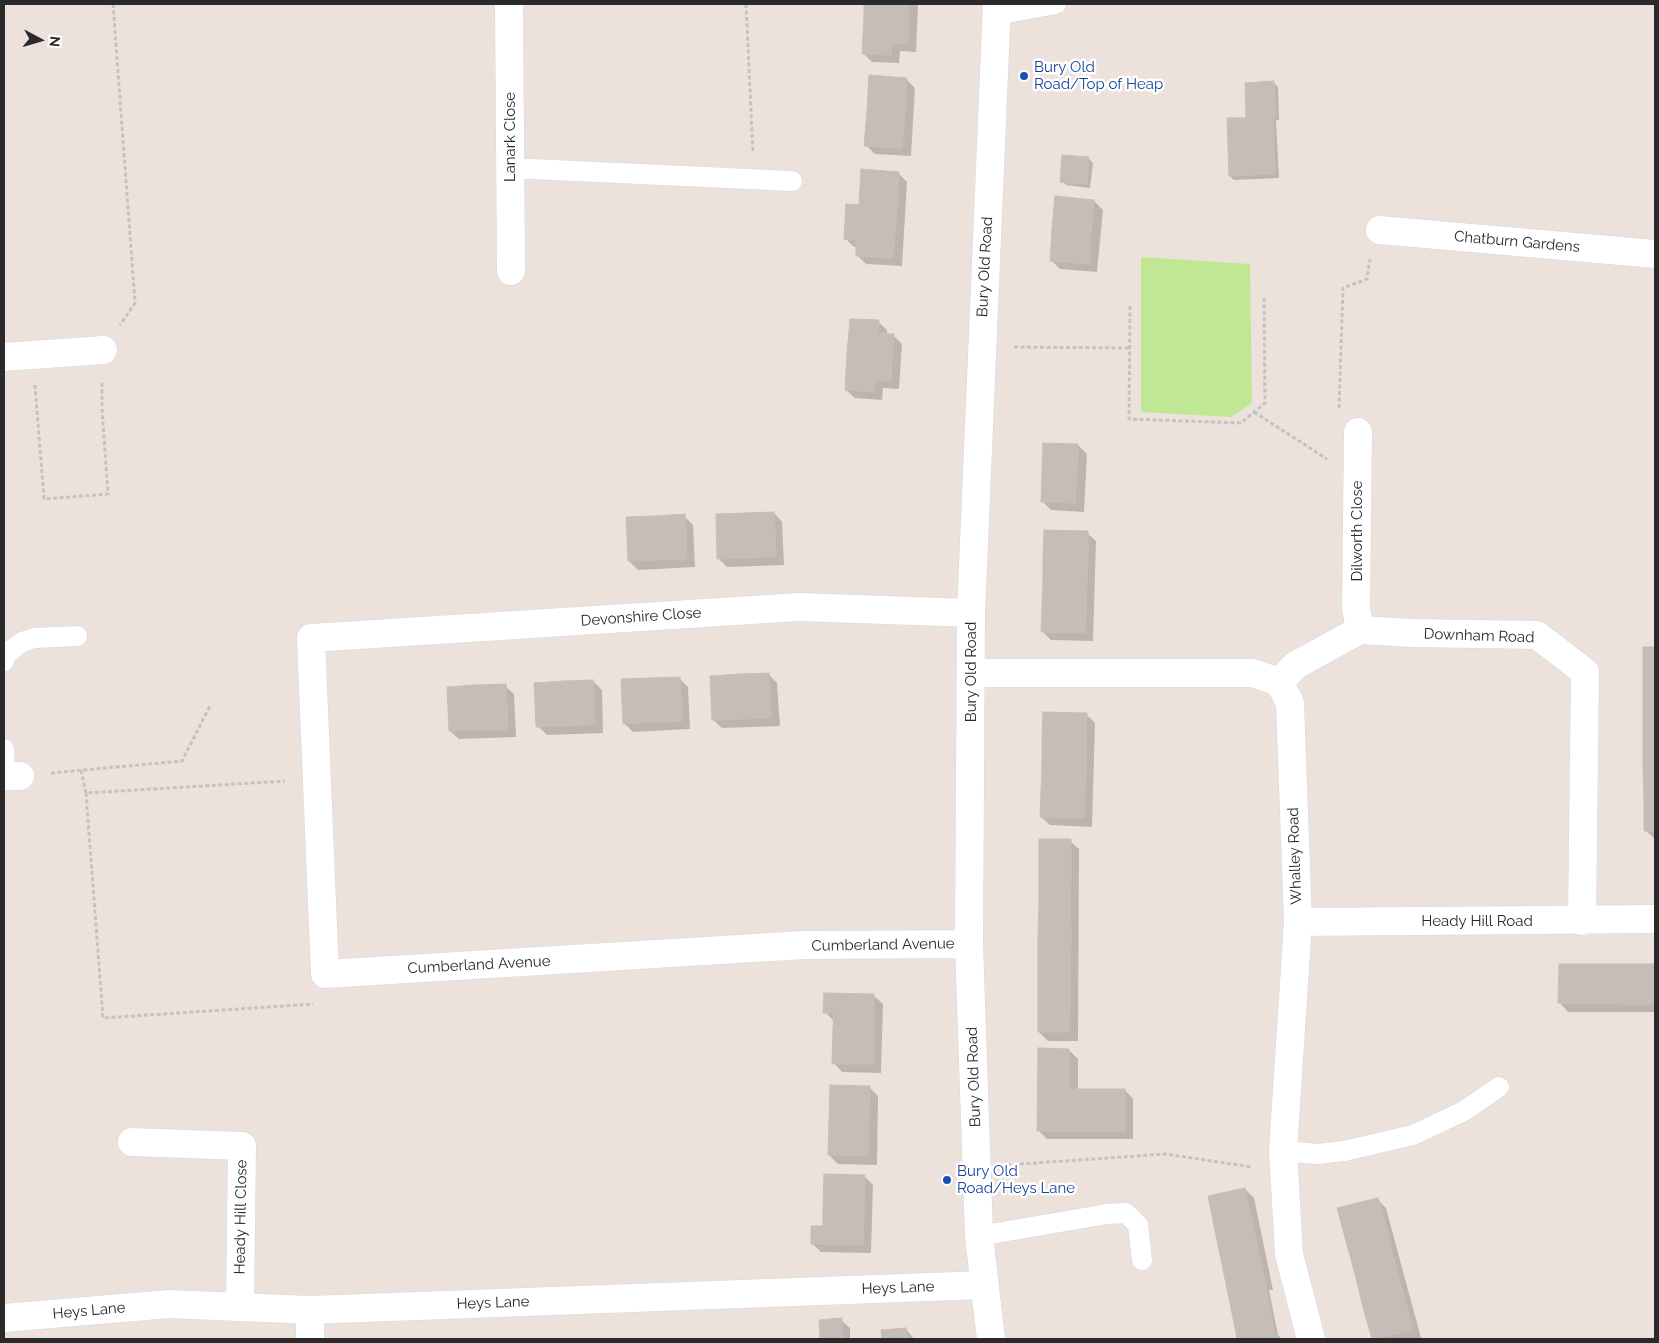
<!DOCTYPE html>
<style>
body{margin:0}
#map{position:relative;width:1659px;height:1343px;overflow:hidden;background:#ede2db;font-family:Raleway,sans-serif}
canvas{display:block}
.frame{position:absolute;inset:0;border:5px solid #2a2a2a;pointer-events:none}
.north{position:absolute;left:15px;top:15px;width:50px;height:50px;-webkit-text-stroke:4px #fff;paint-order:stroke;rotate:96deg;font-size:14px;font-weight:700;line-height:20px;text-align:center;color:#2a2a2a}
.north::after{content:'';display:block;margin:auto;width:18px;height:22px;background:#2a2a2a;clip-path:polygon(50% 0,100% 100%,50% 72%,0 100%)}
</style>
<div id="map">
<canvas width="1659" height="1343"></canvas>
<div class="frame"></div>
<div class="north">N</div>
</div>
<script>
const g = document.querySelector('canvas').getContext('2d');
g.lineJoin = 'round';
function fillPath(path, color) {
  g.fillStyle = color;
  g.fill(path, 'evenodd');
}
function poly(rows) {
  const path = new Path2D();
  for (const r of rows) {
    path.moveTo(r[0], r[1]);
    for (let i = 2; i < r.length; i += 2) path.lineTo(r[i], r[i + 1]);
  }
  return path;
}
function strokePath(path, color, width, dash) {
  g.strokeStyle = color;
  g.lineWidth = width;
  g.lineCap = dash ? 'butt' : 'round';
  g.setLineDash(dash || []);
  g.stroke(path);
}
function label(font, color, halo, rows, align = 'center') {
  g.font = font + ' Raleway,sans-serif';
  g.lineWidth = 5;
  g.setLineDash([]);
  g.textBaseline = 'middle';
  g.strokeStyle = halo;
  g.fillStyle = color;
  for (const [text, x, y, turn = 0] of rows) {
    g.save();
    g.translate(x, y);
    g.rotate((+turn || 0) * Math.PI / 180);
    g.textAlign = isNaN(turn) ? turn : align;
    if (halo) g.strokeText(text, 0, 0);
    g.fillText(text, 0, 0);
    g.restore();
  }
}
fillPath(poly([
 [1141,257,1250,264,1252,403,1231,417,1141,412]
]), '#c0e894');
fillPath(poly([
 [865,4,916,4,918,6,916,52,900,51,899,63,872,62,863,53],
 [906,79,915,88,911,156,875,154,866,145],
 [1274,83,1278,87,1279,120,1276,120,1279,178,1234,180,1230,176,1247,119],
 [1088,158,1093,163,1090,188,1066,185,1062,181],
 [862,171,898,173,907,182,902,266,866,264,857,255,857,247,854,247,845,238,860,206],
 [1094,201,1103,210,1097,272,1060,269,1051,260],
 [878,322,887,330,887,334,893,335,902,344,899,389,883,388,882,400,855,398,846,390],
 [1078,445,1087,454,1084,512,1051,510,1042,501],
 [774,513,782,522,784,565,727,567,718,558],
 [684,516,693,525,695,567,638,570,629,561],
 [1087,533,1096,541,1093,641,1051,640,1042,631],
 [1644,648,1655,648,1655,839,1645,830],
 [769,675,777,683,780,726,722,728,713,720],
 [679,678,688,687,690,729,633,732,624,723],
 [593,681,602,690,603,733,547,735,538,726],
 [505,686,514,694,516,737,459,739,450,731],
 [1086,714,1095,723,1092,827,1050,825,1041,817],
 [1070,841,1079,849,1078,1041,1048,1041,1039,1032],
 [1560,965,1655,966,1655,1012,1568,1012,1560,1003],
 [874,996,883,1004,881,1073,842,1072,834,1063,834,1021,825,1012],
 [1069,1050,1078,1059,1078,1090,1125,1090,1133,1099,1133,1139,1047,1139,1038,1130],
 [869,1087,878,1096,877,1165,838,1164,829,1155],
 [864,1176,873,1185,871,1253,821,1252,812,1243],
 [1245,1189,1254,1198,1273,1290,1269,1290,1278,1335,1282,1339,1239,1339,1229,1288],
 [1377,1199,1386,1208,1421,1338,1373,1339,1339,1209],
 [841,1320,850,1328,850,1339,822,1339,820,1321],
 [906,1329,914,1339,883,1339,883,1331]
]), '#0003');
const building = poly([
 [864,4,909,4,908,20,864,18,864,4],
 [864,18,908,20,908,43,891,43,891,55,862,54,864,18],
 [869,75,907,78,905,113,867,111,869,75],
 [1274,81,1276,117,1273,117,1275,174,1229,176,1227,118,1246,118,1245,83,1274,81],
 [867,111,905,113,902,148,864,146,867,111],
 [1062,155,1089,157,1087,184,1060,182,1062,155],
 [861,169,899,172,897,207,859,204,861,169],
 [1055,196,1094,200,1091,232,1052,229,1055,196],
 [846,204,897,207,893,258,856,256,856,240,844,239,846,204],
 [1052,229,1091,232,1089,264,1050,261,1052,229],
 [850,319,879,320,878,333,894,334,892,357,847,354,850,319],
 [847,354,892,357,891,381,875,380,874,392,845,390,847,354],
 [1043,443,1078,444,1077,474,1042,472,1043,443],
 [1042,472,1077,474,1075,503,1041,502,1042,472],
 [774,512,776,556,747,558,745,513,774,512],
 [745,513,747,558,717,559,716,514,745,513],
 [685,514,687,559,658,560,656,516,685,514],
 [656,516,658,560,628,561,626,517,656,516],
 [1044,530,1088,531,1088,557,1043,555,1044,530],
 [1043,555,1088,557,1087,582,1043,581,1043,555],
 [1043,581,1087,582,1086,608,1042,606,1043,581],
 [1042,606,1086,608,1085,633,1041,632,1042,606],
 [1643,647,1655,647,1655,678,1643,678,1643,647],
 [769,673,771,718,741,719,740,674,769,673],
 [740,674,741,719,712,720,710,676,740,674],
 [680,677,682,721,652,722,651,678,680,677],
 [651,678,652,722,623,724,621,679,651,678],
 [1643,678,1655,678,1655,708,1643,708,1643,678],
 [593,680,595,724,566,726,564,681,593,680],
 [564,681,566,726,536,727,534,683,564,681],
 [506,684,508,729,478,730,476,685,506,684],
 [476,685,478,730,449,731,447,687,476,685],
 [1643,708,1655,708,1655,739,1643,739,1643,708],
 [1043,712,1087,713,1086,739,1042,738,1043,712],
 [1042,738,1086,739,1086,766,1042,765,1042,738],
 [1643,739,1655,739,1655,769,1643,770,1643,739],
 [1042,765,1086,766,1085,792,1041,791,1042,765],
 [1655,769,1655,800,1644,800,1643,770,1655,769],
 [1041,791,1085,792,1084,818,1040,817,1041,791],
 [1644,800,1655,800,1655,831,1644,831,1644,800],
 [1039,839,1071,839,1071,872,1039,871,1039,839],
 [1039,871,1071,872,1070,904,1039,903,1039,871],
 [1039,903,1070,904,1071,936,1038,936,1039,903],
 [1038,936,1071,936,1070,968,1038,968,1038,936],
 [1559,964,1592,964,1591,1003,1558,1003,1559,964],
 [1592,964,1625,964,1624,1004,1591,1003,1592,964],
 [1625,964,1655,964,1655,1004,1624,1004,1625,964],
 [1038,968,1070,968,1070,1000,1038,1000,1038,968],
 [824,993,874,994,874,1029,833,1028,834,1013,823,1013,824,993],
 [1038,1000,1070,1000,1069,1032,1038,1032,1038,1000],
 [833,1028,874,1029,873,1064,832,1064,833,1028],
 [1038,1048,1069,1049,1069,1089,1125,1089,1125,1131,1037,1131,1038,1048],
 [830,1085,870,1086,869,1121,829,1120,830,1085],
 [829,1120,869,1121,868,1156,828,1155,829,1120],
 [824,1174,865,1175,864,1210,823,1209,824,1174],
 [1245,1188,1265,1281,1227,1289,1208,1196,1245,1188],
 [1378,1198,1387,1230,1346,1241,1337,1208,1378,1198],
 [823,1209,864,1210,863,1245,811,1244,811,1226,823,1226,823,1209],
 [1387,1230,1395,1264,1355,1274,1346,1241,1387,1230],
 [1395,1264,1404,1296,1363,1307,1355,1274,1395,1264],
 [1265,1281,1269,1305,1232,1313,1227,1289,1265,1281],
 [1404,1296,1413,1330,1372,1339,1363,1307,1404,1296],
 [1269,1305,1274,1330,1237,1338,1232,1313,1269,1305],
 [842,1318,843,1339,820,1339,819,1320,842,1318],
 [906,1328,907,1339,882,1339,881,1330,906,1328],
 [1274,1330,1276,1339,1237,1339,1237,1338,1274,1330]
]);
fillPath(building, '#c5bdb7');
strokePath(building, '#c9beb5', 1);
const service = poly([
 [996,15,1056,4],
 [510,168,792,181],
 [4,661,5,655,22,642,34,638,77,636],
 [4,749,5,776],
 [1283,1151,1317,1154,1344,1151,1413,1135,1464,1111,1499,1087],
 [979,1236,1107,1214,1126,1213,1138,1225,1142,1260]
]);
const minor = poly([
 [509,4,511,271],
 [1380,230,1655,254],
 [4,357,103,350],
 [1358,432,1356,608,1360,630],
 [971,673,1253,673,1279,682,1290,703,1298,922,1283,1151,1289,1254,1311,1339],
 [1279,682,1296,665,1360,630,1412,633,1537,635,1585,672,1582,921],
 [4,776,20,776],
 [1298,922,1655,919],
 [969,944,804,945,325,974,311,638,799,607,971,613],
 [132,1142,242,1146,240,1307],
 [4,1318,169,1304,310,1310,983,1285],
 [310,1339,310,1310],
 [991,1339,979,1236,969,944,971,613,997,4]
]);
strokePath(service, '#d0d8e4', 21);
strokePath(minor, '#d0d8e4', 29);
strokePath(poly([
 [113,4,135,303,120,325],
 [746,4,753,153],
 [1130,306,1129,419,1241,423,1265,403,1264,295],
 [1014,347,1130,348],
 [35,385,44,499,108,494,102,409,102,381],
 [1339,408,1343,288,1367,279,1370,259],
 [1254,412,1327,459],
 [81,770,86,793,285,781],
 [51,773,182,761,210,706],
 [86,793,103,1018,313,1004],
 [1007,1165,1165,1154,1252,1167]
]), '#c3c3c3', 3, [4, 2.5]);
strokePath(service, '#fff', 20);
strokePath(minor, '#fff', 28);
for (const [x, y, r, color] of [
 [1024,76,5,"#1a4fb4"],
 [947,1180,5,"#1a4fb4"]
]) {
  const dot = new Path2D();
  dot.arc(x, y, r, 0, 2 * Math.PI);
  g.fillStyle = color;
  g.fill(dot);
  strokePath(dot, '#fff', 2);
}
label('15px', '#164399', '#fff', [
 ["Bury Old",1034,67],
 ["Road/Top of Heap",1034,84],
 ["Bury Old",957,1171],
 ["Road/Heys Lane",957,1188]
], 'left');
label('15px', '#2a2a2a', '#fff', [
 ["Lanark Close",510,137,-90],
 ["Chatburn Gardens",1517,242,5],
 ["Bury Old Road",985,267,-87],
 ["Dilworth Close",1357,531,-90],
 ["Devonshire Close",641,617,-4],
 ["Downham Road",1479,636,2],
 ["Bury Old Road",971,672,-90],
 ["Whalley Road",1295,856,-92],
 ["Heady Hill Road",1477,921],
 ["Cumberland Avenue",883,945,-1],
 ["Cumberland Avenue",479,965,-3],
 ["Bury Old Road",974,1077,-92],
 ["Heady Hill Close",241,1217,-89],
 ["Heys Lane",898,1288,-2],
 ["Heys Lane",493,1303,-2],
 ["Heys Lane",89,1311,-5]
]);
</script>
